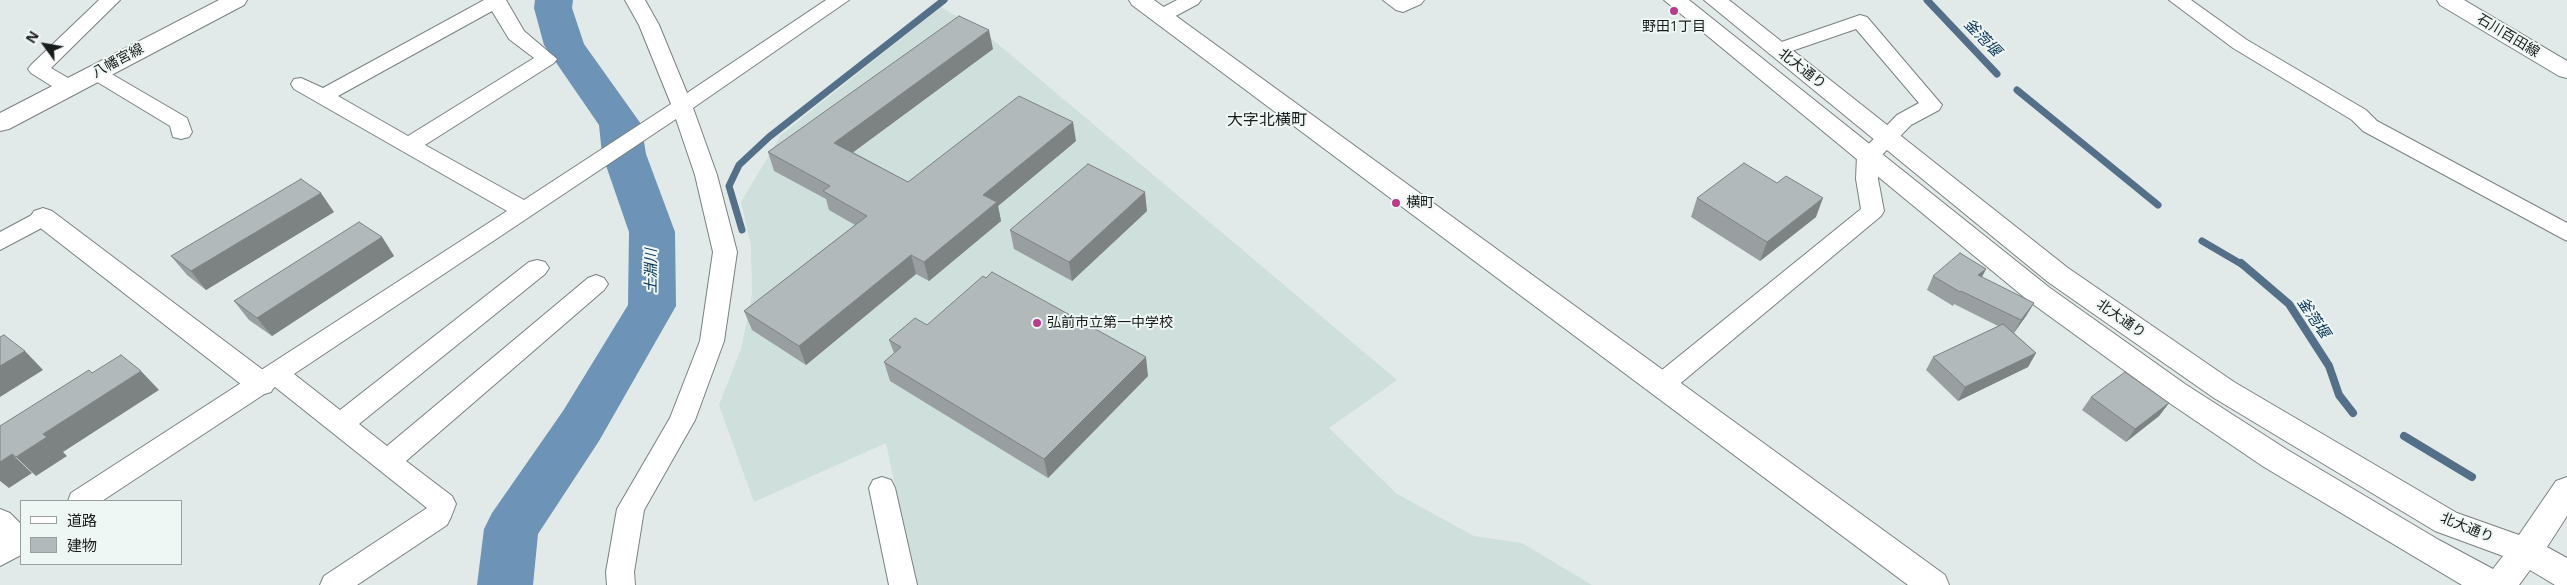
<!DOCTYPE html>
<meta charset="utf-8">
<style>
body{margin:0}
#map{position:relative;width:2567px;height:585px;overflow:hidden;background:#e1eae8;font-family:"Open Sans","Noto Sans JP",sans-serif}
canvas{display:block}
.legend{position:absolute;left:20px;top:500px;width:162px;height:65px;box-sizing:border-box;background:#eff7f5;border:1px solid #999f9e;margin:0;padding:6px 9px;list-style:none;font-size:15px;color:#191c1c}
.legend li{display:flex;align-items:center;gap:10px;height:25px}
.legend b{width:25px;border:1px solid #999f9e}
.north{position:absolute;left:20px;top:20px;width:50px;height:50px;-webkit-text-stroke:4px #eff7f5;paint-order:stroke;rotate:302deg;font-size:14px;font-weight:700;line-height:20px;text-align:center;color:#191c1c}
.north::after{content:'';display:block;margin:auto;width:18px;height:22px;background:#191c1c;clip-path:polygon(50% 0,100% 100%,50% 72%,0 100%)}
</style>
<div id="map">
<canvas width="2567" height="585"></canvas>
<ul class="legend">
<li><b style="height:6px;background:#fff"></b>道路</li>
<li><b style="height:14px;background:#b2b9bb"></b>建物</li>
</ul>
<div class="north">N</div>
</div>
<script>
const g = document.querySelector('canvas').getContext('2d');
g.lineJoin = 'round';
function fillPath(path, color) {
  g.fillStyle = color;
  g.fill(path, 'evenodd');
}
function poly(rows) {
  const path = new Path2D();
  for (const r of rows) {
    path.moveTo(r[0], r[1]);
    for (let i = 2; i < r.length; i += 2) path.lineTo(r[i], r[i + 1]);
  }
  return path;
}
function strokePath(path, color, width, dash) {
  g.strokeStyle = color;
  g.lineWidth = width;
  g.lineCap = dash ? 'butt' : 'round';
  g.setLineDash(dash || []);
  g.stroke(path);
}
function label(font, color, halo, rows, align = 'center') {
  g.font = font + ' "Open Sans","Noto Sans JP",sans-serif';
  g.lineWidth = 4;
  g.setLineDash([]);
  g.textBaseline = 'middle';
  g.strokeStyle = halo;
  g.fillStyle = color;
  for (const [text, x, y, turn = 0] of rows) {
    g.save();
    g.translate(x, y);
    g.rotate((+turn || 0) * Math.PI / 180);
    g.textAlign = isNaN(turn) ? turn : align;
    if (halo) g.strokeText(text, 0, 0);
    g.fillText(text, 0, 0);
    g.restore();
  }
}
fillPath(poly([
 [941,7,986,34,1397,380,1329,428,1397,494,1474,536,1522,543,1592,585,916,585,886,443,754,502,719,405,741,349,752,296,751,246,741,202,781,135]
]), '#cedfdc');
strokePath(poly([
 [1927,0,1997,74],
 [2017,90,2158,205],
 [742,230,729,186,739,165,769,137,944,0],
 [2202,241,2243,265]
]), '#546f88', 7);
strokePath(poly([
 [2241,263,2289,304,2329,366,2339,395,2353,413],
 [2404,436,2472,477]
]), '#546f88', 8);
fillPath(poly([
 [535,0,573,0,572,8,584,44,641,124,646,154,675,232,676,306,599,441,538,534,533,585,477,585,484,529,492,513,563,411,628,305,629,232,602,154,599,125,544,45,534,8,535,0]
]), '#6d93b6');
const street = poly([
 [99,0,120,0,51,68,75,82,78,87,75,92,68,93,61,92,31,73,28,69,31,65,99,0],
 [484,0,506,0,524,31,557,59,554,63,425,145,524,200,671,104,639,25,625,0,645,0,659,25,687,93,826,0,849,0,693,108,717,175,737,252,724,341,695,420,644,510,634,572,635,585,607,585,606,572,617,509,670,418,700,341,713,252,695,175,676,119,294,374,340,410,529,262,537,260,545,262,549,268,545,274,359,424,387,446,588,278,596,275,604,278,608,284,604,290,406,461,452,496,456,504,451,517,447,525,357,585,320,585,324,576,427,508,275,387,102,501,68,501,71,493,507,211,294,89,291,84,294,79,301,78,323,88,484,0],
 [492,11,509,39,534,58,408,136,338,96,492,11],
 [1177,0,1201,0,1198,4,1168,20,1154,20,1151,16,1154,12,1177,0],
 [1383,0,1424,0,1421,4,1403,12,1396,10,1383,0],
 [2169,0,2191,0,2247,40,2366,110,2377,121,2567,223,2567,241,2363,131,2352,120,2233,48,2169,0],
 [1860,15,1867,17,1942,105,1939,110,1911,125,1879,158,1878,179,1884,211,1881,216,1670,392,1661,395,1652,392,1648,385,1652,378,1861,209,1856,179,1857,156,1897,115,1919,103,1856,29,1777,56,1770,54,1767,50,1770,46,1860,15],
 [96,67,103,69,187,118,192,132,189,137,181,139,173,137,170,126,89,77,86,73,89,69,96,67],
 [43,209,51,211,54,217,51,223,0,250,0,232,43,209],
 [882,477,891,480,895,488,917,585,889,585,869,488,873,480,882,477],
 [0,509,10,513,21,524,21,555,0,566,0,509]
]);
const secondary = poly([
 [219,0,247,0,244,5,9,129,0,131,0,113,219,0],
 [1129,0,1154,0,1945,575,1949,585,1908,585,1132,5,1129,0],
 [1664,0,1689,0,2050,288,2185,384,2286,449,2439,540,2493,569,2503,556,2435,531,2214,398,2048,282,1704,0,1729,0,2068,268,2234,382,2457,513,2519,535,2556,481,2567,477,2567,516,2547,547,2567,558,2567,585,2555,585,2530,570,2519,585,2462,585,2264,467,2165,400,2030,302,1664,0],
 [2437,0,2464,0,2567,61,2567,78,2559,76,2440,5,2437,0],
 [43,208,52,211,271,376,276,384,271,392,261,395,251,392,34,223,30,217,34,211,43,208]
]);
strokePath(street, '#7a8180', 2);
strokePath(secondary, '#7a8180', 2);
fillPath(street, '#fff');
fillPath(secondary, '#fff');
fillPath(poly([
 [993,49,853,152,908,182,1076,141,998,206,1001,221,929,281,916,274,806,365,752,330,744,311,855,225,829,210,826,199,774,171,768,152],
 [1697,198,1816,217,1760,261,1691,217],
 [1147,211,1072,281,1014,249,1010,230],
 [334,212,206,290,187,275,171,256],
 [382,237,394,256,272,336,249,320,234,301],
 [1986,269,1982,277,2034,303,2026,316,2014,333,2036,353,2028,367,1958,401,1926,370,1933,357,1998,326,1954,304,1953,306,1927,290,1933,276],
 [927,325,1148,376,1048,478,890,381,884,362,894,353,889,340],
 [2091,397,2169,403,2159,416,2126,442,2082,410]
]), '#999fa1');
fillPath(poly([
 [989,30,993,49,840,162,834,143],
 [1073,122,1076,141,998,206,1001,221,929,281,924,262,983,195],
 [1145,192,1147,211,1072,281,1069,262],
 [321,193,334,212,206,290,191,271],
 [1823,198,1816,217,1760,261,1767,242],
 [382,237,394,256,272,336,257,318],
 [911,255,916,274,806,365,799,346],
 [1986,269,1979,282,1978,275],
 [2034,303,2026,316,2013,334,2021,320],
 [25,351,43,370,0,397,0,366],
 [2036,353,2028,367,1958,401,1965,387],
 [1146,357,1148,376,1048,478,1044,459],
 [141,371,159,390,63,452,67,456,36,476,16,457,43,434],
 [2169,403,2159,416,2126,442,2135,429],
 [12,454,32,473,9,488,0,481,0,462]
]), '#7d8283');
const building = poly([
 [959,16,989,30,834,143,908,182,1019,96,1073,122,983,195,997,202,924,262,911,255,799,346,744,311,867,216,823,191,830,186,768,152,959,16],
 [1744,163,1777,183,1786,176,1823,198,1767,242,1697,198,1744,163],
 [1088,164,1145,192,1069,262,1010,230,1088,164],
 [301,179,321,193,191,271,171,256,301,179],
 [359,222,382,237,257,318,234,301,359,222],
 [1960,253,1986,269,1978,275,2034,303,2021,320,1961,291,1960,292,1933,276,1960,253],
 [992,272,1146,357,1044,459,884,362,901,347,889,340,915,318,927,325,983,276,986,278,992,272],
 [2003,324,2036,353,1965,387,1933,357,2003,324],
 [4,335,25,351,0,366,0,337,4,335],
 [121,355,141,371,43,434,47,437,16,457,12,454,0,462,0,426,89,370,92,373,121,355],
 [2125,372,2169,403,2135,429,2091,397,2125,372]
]);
fillPath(building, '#b2b9bb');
strokePath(building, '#7d8283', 1);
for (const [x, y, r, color] of [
 [1674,11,5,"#b93c8c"],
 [1396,203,5,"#b93c8c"],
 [1037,323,5,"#b93c8c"]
]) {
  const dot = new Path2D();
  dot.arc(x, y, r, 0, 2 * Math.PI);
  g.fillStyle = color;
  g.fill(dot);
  strokePath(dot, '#eff7f5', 2);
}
label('14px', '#191c1c', '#eff7f5', [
 ["野田1丁目",1674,27,"center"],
 ["横町",1406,203],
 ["弘前市立第一中学校",1047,323]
], 'left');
label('14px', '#191c1c', '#eff7f5', [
 ["石川百田線",2508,36,31],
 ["八幡宮線",118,61,-28],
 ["北大通り",1802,69,38],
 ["北大通り",2121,319,35],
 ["北大通り",2467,528,22]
]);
label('italic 15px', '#053255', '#eff7f5', [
 ["釜萢堰",1982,38,46],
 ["土淵川",652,271,-90],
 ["釜萢堰",2313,318,56]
]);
label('16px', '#191c1c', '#eff7f5', [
 ["大字北横町",1267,120]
]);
</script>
